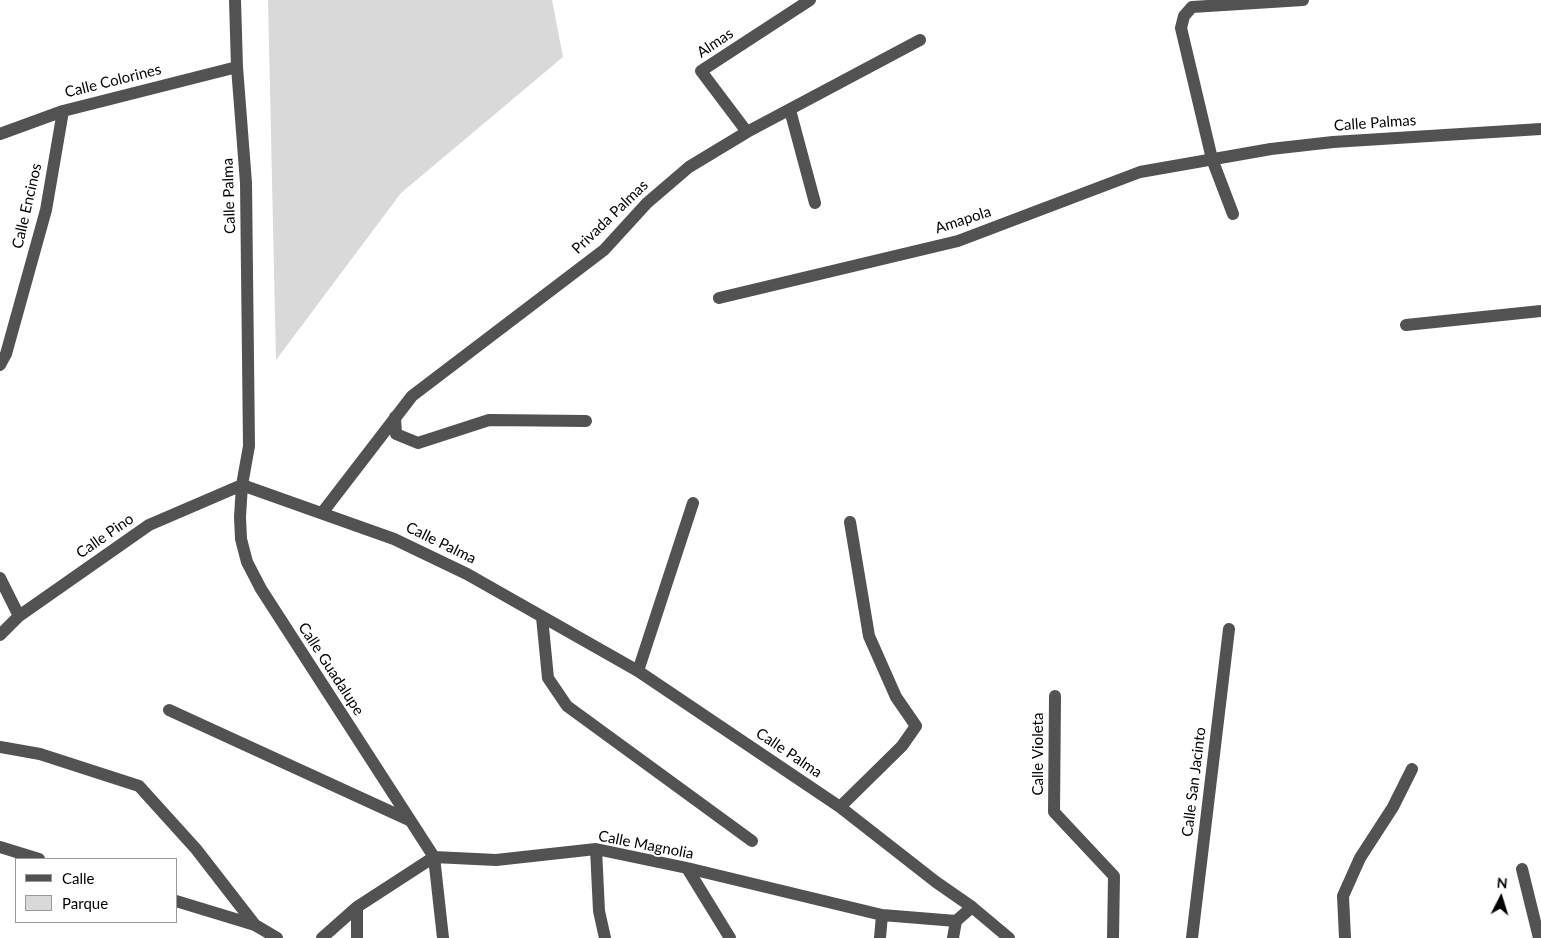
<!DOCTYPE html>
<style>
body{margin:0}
#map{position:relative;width:1541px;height:938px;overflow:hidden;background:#fff;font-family:Lato,sans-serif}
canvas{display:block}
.legend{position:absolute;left:15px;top:858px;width:162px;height:65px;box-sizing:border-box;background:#fff;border:1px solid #999;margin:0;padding:6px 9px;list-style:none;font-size:15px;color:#000}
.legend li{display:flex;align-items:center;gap:10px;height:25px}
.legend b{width:25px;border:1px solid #999}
.north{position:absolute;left:1476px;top:873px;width:50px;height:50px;-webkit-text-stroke:4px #fff;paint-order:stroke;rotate:5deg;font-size:14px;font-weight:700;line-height:20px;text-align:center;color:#000}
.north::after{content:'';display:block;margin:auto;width:18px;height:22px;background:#000;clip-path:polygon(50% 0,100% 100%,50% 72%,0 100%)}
</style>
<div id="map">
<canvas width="1541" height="938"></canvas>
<ul class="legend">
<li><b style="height:6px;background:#525252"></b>Calle</li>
<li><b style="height:14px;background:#d9d9d9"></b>Parque</li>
</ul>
<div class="north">N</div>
</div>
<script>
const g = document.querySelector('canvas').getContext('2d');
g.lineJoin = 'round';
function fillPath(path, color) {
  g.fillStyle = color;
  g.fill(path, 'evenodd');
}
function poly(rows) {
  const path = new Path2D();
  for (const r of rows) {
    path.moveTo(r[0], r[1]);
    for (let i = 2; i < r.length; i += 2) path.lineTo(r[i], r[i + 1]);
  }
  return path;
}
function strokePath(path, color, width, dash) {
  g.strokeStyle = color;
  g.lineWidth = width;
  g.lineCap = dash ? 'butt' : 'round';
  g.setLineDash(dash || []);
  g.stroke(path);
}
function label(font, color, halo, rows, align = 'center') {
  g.font = font + ' Lato,sans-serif';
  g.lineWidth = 4;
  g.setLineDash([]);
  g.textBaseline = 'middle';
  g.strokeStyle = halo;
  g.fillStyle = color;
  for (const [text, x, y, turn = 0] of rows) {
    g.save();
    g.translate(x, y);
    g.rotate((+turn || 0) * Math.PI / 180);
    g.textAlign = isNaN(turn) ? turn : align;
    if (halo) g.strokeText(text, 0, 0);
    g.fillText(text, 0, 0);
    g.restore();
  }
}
fillPath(poly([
 [268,0,552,0,563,57,401,193,276,360]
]), '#d9d9d9');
strokePath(poly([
 [235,0,237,67,246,183,249,446,242,485,394,539,467,574,638,671,840,807,936,882,972,907,1009,938],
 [790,110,815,203],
 [747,132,701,71,810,0],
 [0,134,63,111,237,67],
 [1233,214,1212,159,1181,28,1184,16,1192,7,1303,0],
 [719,298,958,241,1140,172,1271,149,1333,142,1541,129],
 [1406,325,1541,311],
 [0,365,6,354,46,210,63,111],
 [395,417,396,434,418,443,489,420,586,421],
 [322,513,412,396,604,250,647,203,689,167,747,132,920,40],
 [0,578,19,616],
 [542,617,548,678,567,706,752,841],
 [0,635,19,616,149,525,242,485,240,517,241,539,247,562,261,589,434,857,443,938],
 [638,671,693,503],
 [1055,696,1054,812,1114,876,1113,938],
 [169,710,409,820],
 [0,747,40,754,139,786,196,849,255,925,277,938],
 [840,807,902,746,916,726,896,697,869,636,850,522],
 [0,847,39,859],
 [596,849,599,911,605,938],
 [687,868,730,938],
 [1522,869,1539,938],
 [176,901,255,925],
 [322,938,357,907,434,857,496,860,596,849,687,868,882,915,956,921],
 [357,938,357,907],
 [880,938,882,915],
 [953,938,956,921,972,907],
 [1192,938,1229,629],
 [1345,938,1343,896,1360,858,1393,807,1412,769]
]), '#525252', 12);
label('15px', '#000', '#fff', [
 ["Almas",715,43,-34],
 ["Calle Colorines",113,81,-14],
 ["Calle Palmas",1375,123,-4],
 ["Calle Palma",229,196,-92],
 ["Calle Encinos",27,206,-77],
 ["Privada Palmas",610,217,-44],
 ["Amapola",963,220,-18],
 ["Calle Pino",105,536,-35],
 ["Calle Palma",441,543,26],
 ["Calle Guadalupe",331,669,57],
 ["Calle Palma",789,753,34],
 ["Calle Violeta",1038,754,-90],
 ["Calle San Jacinto",1194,782,-83],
 ["Calle Magnolia",646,845,11]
]);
</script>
